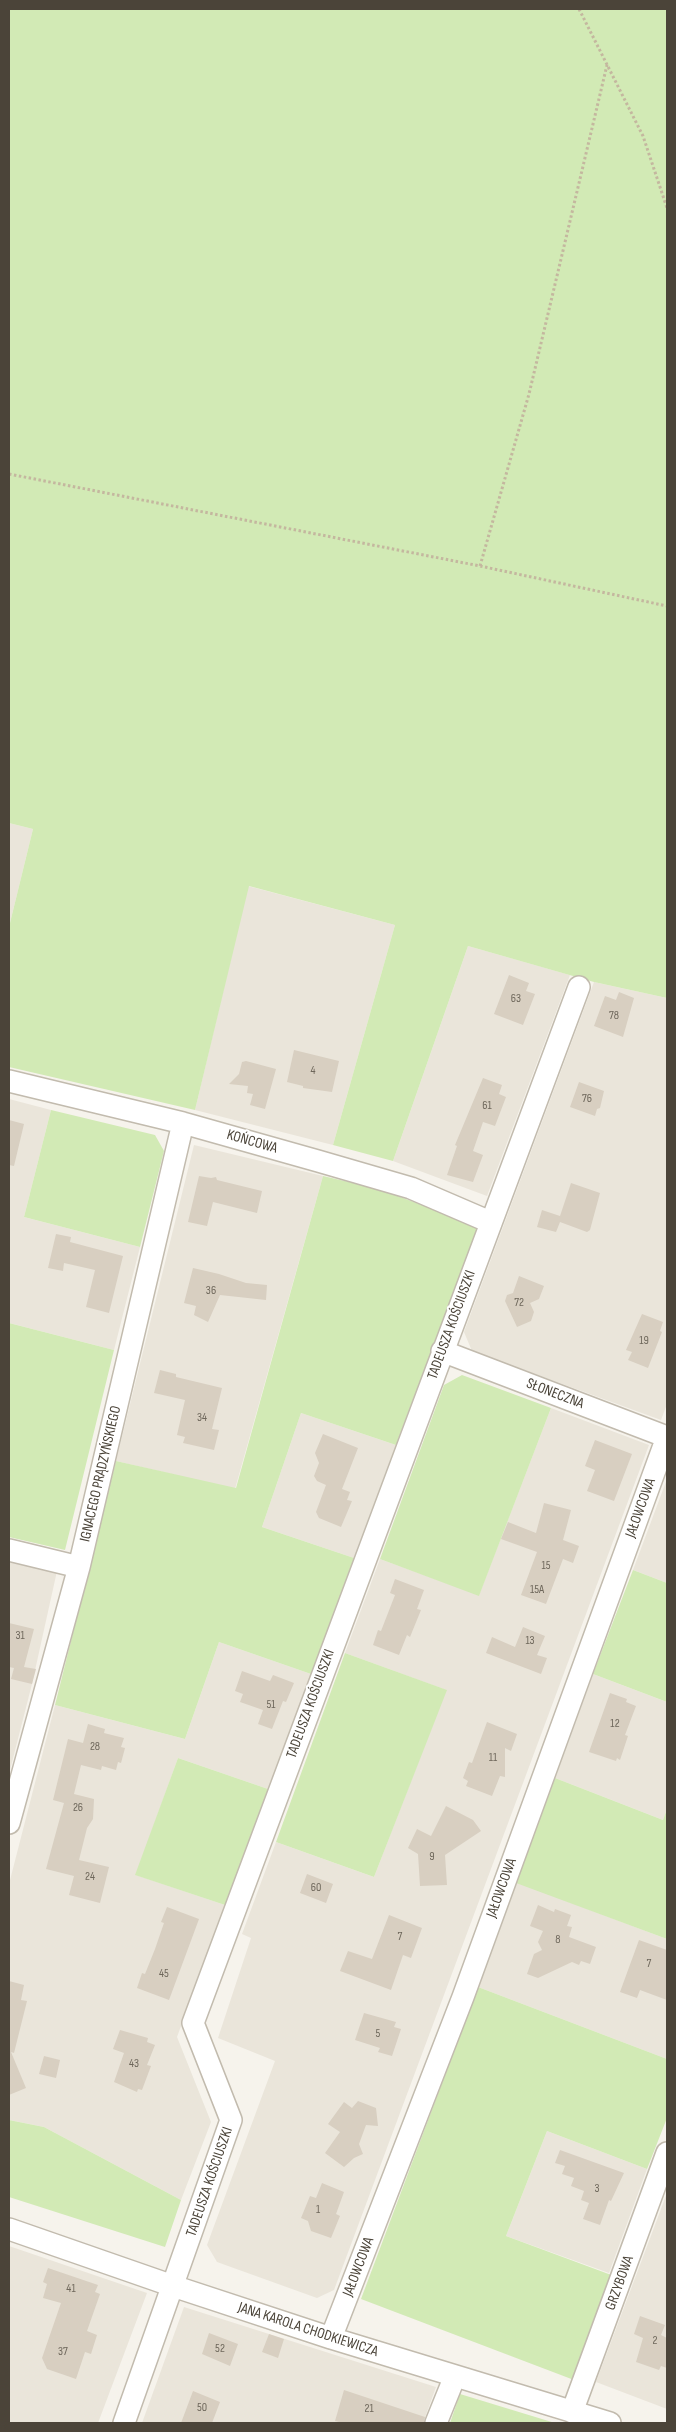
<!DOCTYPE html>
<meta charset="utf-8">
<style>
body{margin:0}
#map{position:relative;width:676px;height:2432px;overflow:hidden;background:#f6f3ec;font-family:"Sofia Sans Condensed",sans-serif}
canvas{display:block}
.frame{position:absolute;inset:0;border:10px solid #4b4439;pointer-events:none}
</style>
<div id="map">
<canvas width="676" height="2432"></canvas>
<div class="frame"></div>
</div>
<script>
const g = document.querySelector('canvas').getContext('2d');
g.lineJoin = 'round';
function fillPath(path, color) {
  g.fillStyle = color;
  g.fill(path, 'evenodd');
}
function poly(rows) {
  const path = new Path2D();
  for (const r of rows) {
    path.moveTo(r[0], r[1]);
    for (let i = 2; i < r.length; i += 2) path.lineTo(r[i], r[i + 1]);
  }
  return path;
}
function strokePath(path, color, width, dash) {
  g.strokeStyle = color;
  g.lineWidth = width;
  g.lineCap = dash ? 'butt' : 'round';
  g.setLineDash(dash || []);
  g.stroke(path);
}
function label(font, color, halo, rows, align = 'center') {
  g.font = font + ' "Sofia Sans Condensed",sans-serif';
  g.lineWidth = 4;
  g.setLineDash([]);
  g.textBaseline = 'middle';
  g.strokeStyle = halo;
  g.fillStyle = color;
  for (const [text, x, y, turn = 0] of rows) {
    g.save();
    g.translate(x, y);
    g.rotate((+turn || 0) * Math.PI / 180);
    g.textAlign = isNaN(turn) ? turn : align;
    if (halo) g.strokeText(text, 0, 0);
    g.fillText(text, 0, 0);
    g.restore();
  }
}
fillPath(poly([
 [9,823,33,829,9,927],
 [248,886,395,925,333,1145,195,1110],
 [468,946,570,975,487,1196,393,1161],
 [594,982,667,998,667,1404,661,1420,472,1351,464,1332],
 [9,1099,51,1110,24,1217,140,1247,114,1350,9,1323],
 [194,1145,323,1176,235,1489,116,1461],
 [551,1408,649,1445,334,2290,317,2298,217,2262,207,2245,275,2061,218,2038,251,1938,242,1934,276,1842,374,1877,446,1690,345,1653,380,1559,479,1595],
 [301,1413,396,1445,354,1558,262,1527],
 [667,1479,667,1583,633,1570],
 [9,1559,57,1571,32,1684,9,1774],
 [219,1642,311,1674,268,1789,178,1758,136,1875,225,1905,177,2037,211,2122,181,2200,44,2127,9,2120,9,1884,55,1705,185,1739],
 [593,1674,667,1702,667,1809,663,1820,555,1778],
 [516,1882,667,1939,667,2059,478,1987],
 [547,2131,647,2169,609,2273,506,2236],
 [667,2193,667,2409,596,2382],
 [9,2246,147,2293,98,2423,9,2423],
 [184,2307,436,2387,423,2423,142,2423]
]), '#eae5da');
fillPath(poly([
 [9,9,667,9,667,998,594,982,468,946,393,1161,333,1145,395,925,249,886,195,1110,9,1067,9,927,33,829,9,823],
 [51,1110,155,1135,164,1151,140,1247,24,1217],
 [323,1176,379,1189,478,1226,396,1445,301,1413,262,1527,354,1558,311,1674,219,1642,185,1739,55,1705,116,1461,236,1488],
 [9,1323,114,1350,65,1550,9,1537],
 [462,1375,551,1408,479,1596,380,1559,444,1385],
 [633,1570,667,1583,667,1702,593,1674],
 [345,1653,447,1690,374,1877,276,1842],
 [178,1758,268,1789,225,1905,135,1875],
 [555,1778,663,1820,667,1809,667,1939,516,1883],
 [478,1987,667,2059,667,2118,647,2169,547,2131,506,2236,614,2276,574,2380,361,2299],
 [9,2120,44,2127,181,2200,165,2247,9,2197],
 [460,2394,555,2423,450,2423]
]), '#d2eab5');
fillPath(poly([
 [509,975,529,983,526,991,535,994,523,1025,494,1014],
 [619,992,634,998,623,1037,594,1026,605,996,616,1000],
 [294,1050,339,1061,332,1092,303,1088,303,1086,287,1082],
 [246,1061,276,1069,265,1109,250,1105,253,1094,247,1093,248,1086,229,1084,239,1074,242,1062],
 [483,1078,502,1085,499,1094,506,1097,495,1126,483,1122,473,1151,483,1155,473,1182,447,1175,457,1146,455,1145],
 [579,1082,604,1091,600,1108,597,1109,595,1116,570,1107],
 [9,1120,24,1124,14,1166,9,1165],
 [199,1176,211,1178,216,1177,217,1180,262,1191,257,1213,213,1202,207,1226,188,1222],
 [571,1183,600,1193,590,1230,587,1232,560,1222,556,1232,537,1227,542,1210,560,1216],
 [56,1234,71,1237,70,1242,123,1256,109,1313,86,1307,95,1270,64,1263,63,1271,48,1268],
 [193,1268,219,1274,246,1283,267,1285,266,1300,220,1295,208,1322,194,1315,196,1306,184,1303],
 [519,1276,544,1286,539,1299,530,1303,534,1312,531,1321,517,1327,505,1301,507,1295,513,1293],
 [642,1314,663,1322,660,1331,662,1332,648,1368,628,1360,632,1352,626,1350],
 [160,1370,176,1374,176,1377,222,1388,212,1429,219,1430,214,1450,183,1443,185,1437,177,1435,185,1400,154,1393],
 [323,1434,358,1448,342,1489,350,1492,347,1500,352,1501,341,1527,319,1518,316,1512,326,1485,317,1481,314,1476,319,1463,315,1453],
 [595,1440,632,1454,614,1501,587,1491,595,1470,585,1466],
 [544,1503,571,1510,563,1540,579,1546,573,1563,563,1559,546,1604,521,1595,537,1552,501,1539,508,1522,536,1533],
 [395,1579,424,1590,417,1609,421,1610,410,1637,407,1635,399,1655,373,1645,378,1630,381,1631,395,1595,390,1593],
 [9,1623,34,1629,24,1667,36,1669,32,1684,11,1679,14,1668,9,1667],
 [523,1627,545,1636,537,1655,547,1658,541,1674,486,1653,492,1637,515,1647],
 [242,1671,270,1681,273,1675,294,1683,286,1702,283,1701,272,1729,258,1724,263,1710,240,1702,243,1694,235,1691],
 [610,1693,627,1699,626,1702,636,1706,625,1735,628,1736,620,1760,617,1758,616,1761,589,1752],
 [487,1722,517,1734,511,1751,505,1748,505,1777,500,1776,492,1796,466,1786,468,1781,463,1778,469,1762,472,1763],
 [88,1724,105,1729,104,1733,124,1738,121,1747,125,1748,121,1763,118,1762,116,1770,102,1766,101,1770,81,1765,74,1794,94,1799,93,1819,87,1828,79,1860,109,1867,100,1903,69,1895,74,1876,46,1869,64,1803,53,1800,68,1739,83,1743],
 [446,1806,473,1820,481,1831,445,1855,447,1885,420,1886,418,1854,408,1848,417,1829,431,1836],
 [307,1874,333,1884,326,1903,300,1893],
 [538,1905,554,1912,555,1909,571,1915,567,1926,572,1927,569,1937,596,1947,590,1964,581,1961,579,1965,572,1962,538,1978,527,1974,534,1954,542,1950,538,1942,543,1931,530,1926],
 [167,1907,199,1919,169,2000,137,1988,142,1973,145,1974,155,1949,164,1923,161,1922],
 [389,1915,422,1928,411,1958,403,1955,391,1990,340,1971,348,1951,372,1959],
 [639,1940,667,1950,667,2000,640,1990,637,1998,620,1992],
 [9,1981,24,1985,21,2000,27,2001,14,2053,11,2052,26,2088,9,2095],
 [364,2013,396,2022,394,2027,401,2029,392,2056,378,2052,380,2048,355,2040],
 [120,2030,148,2038,147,2042,155,2045,147,2065,151,2066,142,2090,138,2089,137,2092,114,2082,124,2053,113,2049],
 [44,2056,60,2060,56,2078,39,2074],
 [358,2101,376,2108,378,2126,366,2125,359,2144,363,2154,354,2158,344,2167,325,2153,340,2132,328,2124,344,2102,352,2108],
 [560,2150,624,2173,611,2201,609,2200,600,2225,583,2219,589,2203,581,2200,584,2191,571,2186,574,2178,562,2174,565,2166,555,2163],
 [322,2183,344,2192,336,2214,340,2216,331,2238,311,2231,308,2221,301,2218,310,2196,316,2198],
 [48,2268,98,2285,95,2292,100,2294,87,2331,97,2335,91,2354,85,2352,76,2379,47,2369,42,2358,61,2303,43,2298,47,2284,43,2282],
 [640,2316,665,2325,661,2335,667,2338,667,2368,661,2366,659,2370,636,2362,643,2338,634,2334],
 [209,2333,238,2344,230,2366,202,2354],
 [269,2334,284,2339,278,2358,262,2352],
 [344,2390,425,2417,424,2423,343,2423,335,2421],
 [193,2391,220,2402,212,2423,181,2423]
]), '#d8cfc1');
const street = poly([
 [9,1081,183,1123,318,1161,411,1188,490,1222],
 [442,1351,667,1437],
 [9,1550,79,1567],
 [9,1823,79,1567,183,1123],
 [9,2229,173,2286,331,2338,610,2423],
 [331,2338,463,1997,667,1437],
 [572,2412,667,2153],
 [124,2423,231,2120,193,2023,579,987],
 [436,2423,455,2376]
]);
strokePath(street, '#c2bbae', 24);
strokePath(poly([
 [579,9,643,136,667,208],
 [9,474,480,566,667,606],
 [480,566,529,394,607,65]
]), '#c4b79f', 3, [2.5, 2.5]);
strokePath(street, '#fff', 21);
label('12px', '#6e675b', null, [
 ["63",516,999],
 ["78",614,1016],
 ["4",313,1071],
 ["76",587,1099],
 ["61",487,1106],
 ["36",211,1291],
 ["72",519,1303],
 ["19",644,1341],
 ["34",202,1418],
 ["15",546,1566],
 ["15A",537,1590],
 ["31",20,1636],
 ["13",530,1641],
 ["51",271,1705],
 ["12",615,1724],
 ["28",95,1747],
 ["11",493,1758],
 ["26",78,1808],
 ["9",432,1857],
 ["24",90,1877],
 ["60",316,1888],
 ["7",400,1937],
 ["8",558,1940],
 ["7",649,1964],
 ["45",164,1974],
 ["5",378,2034],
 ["43",134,2064],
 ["3",597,2189],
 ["1",318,2210],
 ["41",71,2289],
 ["2",655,2341],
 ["52",220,2349],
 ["37",63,2352],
 ["50",202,2408],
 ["21",369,2409]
]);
label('15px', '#4b4439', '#fff', [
 ["KOŃCOWA",252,1142,16],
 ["TADEUSZA KOŚCIUSZKI",452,1325,-70],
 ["SŁONECZNA",555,1394,21],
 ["IGNACEGO PRĄDZYŃSKIEGO",101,1474,-77],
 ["JAŁOWCOWA",641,1508,-70],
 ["TADEUSZA KOŚCIUSZKI",311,1704,-70],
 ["JAŁOWCOWA",502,1888,-70],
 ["TADEUSZA KOŚCIUSZKI",210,2182,-71],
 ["JAŁOWCOWA",359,2267,-69],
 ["GRZYBOWA",620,2283,-70],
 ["JANA KAROLA CHODKIEWICZA",308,2330,18]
]);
</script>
